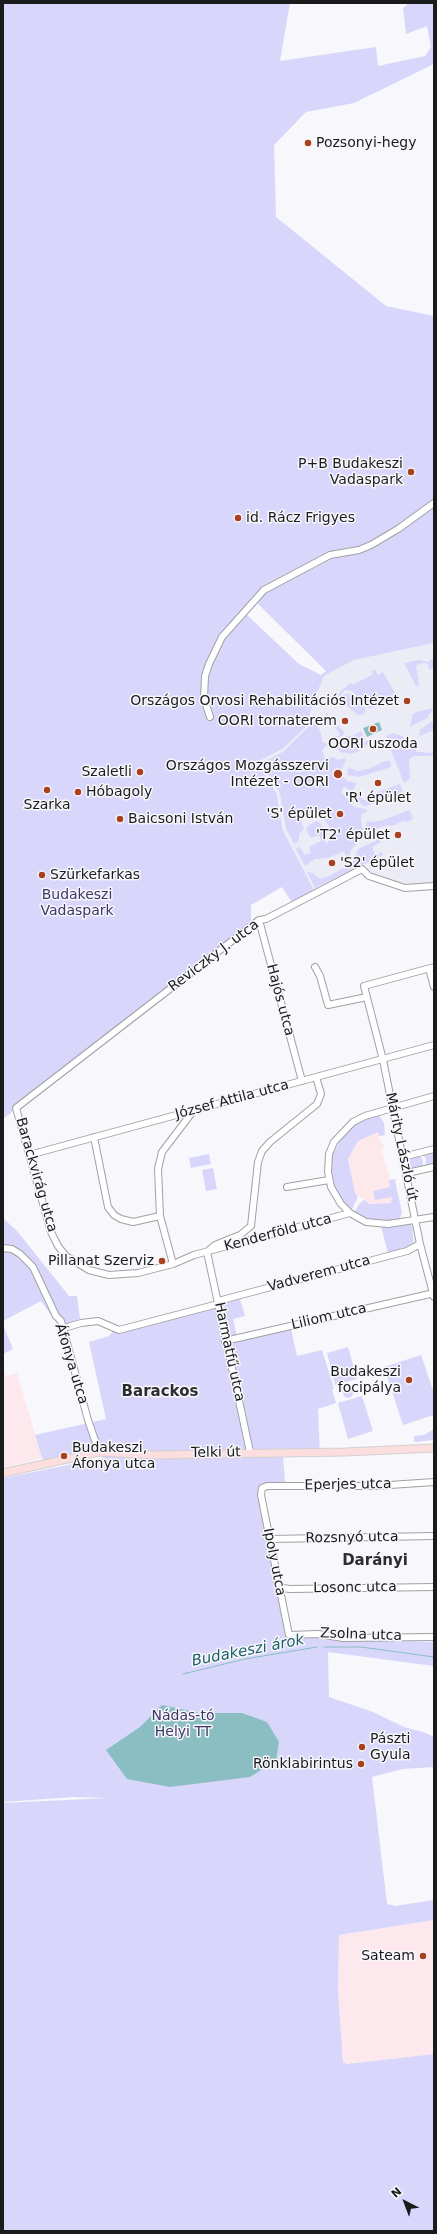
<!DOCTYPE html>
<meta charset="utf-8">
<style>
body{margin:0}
#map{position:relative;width:437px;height:2234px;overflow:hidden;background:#f8f7fb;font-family:"DejaVu Sans",sans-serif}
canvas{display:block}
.frame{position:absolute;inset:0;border:4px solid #1b1b1c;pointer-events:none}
.north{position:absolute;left:385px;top:2182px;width:40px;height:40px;-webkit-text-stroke:3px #f8f7fb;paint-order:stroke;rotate:318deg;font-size:11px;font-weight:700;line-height:16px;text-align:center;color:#1b1b1c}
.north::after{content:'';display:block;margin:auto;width:14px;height:18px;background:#1b1b1c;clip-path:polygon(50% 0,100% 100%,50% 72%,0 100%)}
</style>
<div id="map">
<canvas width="437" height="2234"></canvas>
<div class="frame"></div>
<div class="north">N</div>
</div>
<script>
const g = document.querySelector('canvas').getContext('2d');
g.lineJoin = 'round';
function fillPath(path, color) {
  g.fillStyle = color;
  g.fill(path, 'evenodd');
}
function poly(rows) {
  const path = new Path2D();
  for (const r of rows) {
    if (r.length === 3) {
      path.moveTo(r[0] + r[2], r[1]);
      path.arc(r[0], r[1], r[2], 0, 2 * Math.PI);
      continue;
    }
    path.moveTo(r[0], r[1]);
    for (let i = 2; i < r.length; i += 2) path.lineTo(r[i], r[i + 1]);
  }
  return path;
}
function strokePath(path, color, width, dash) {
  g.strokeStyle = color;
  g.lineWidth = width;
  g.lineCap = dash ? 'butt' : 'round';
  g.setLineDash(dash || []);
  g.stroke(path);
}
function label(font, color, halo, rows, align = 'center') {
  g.font = font + ' "DejaVu Sans",sans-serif';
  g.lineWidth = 3;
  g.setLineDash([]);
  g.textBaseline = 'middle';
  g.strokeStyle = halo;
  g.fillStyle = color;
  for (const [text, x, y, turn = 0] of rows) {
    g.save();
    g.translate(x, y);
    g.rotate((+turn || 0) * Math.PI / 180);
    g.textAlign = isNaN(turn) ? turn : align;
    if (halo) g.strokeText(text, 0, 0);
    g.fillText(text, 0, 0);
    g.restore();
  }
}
fillPath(poly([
 [434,643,434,884,405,886,369,872,367,865,362,867,358,866,357,868,359,869,315,892,284,830,278,794,261,767,259,761,283,750,308,726,314,700,324,676,354,660]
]), '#ececf7');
fillPath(poly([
 [3,1367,6,1376,17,1373,42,1458,3,1468],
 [434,1920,434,2054,347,2064,343,2062,338,1991,339,1935]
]), '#fde8ed');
fillPath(poly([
 [378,1132,380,1140,385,1146,381,1150,389,1174,392,1197,391,1203,370,1204,355,1193,348,1159,358,1141]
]), '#fde8ec');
fillPath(poly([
 [3,3,290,3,280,61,376,47,378,66,425,56,431,47,427,26,406,34,403,8,409,3,434,3,434,64,354,103,306,112,274,145,276,217,386,306,434,316,434,643,354,660,324,676,314,700,307,726,283,749,259,761,260,767,277,794,283,830,315,892,293,904,282,887,251,905,251,923,3,1119],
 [256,602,326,671,321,675,299,664,246,614],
 [430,659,434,660,434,669,429,669,428,664,425,663,416,665,419,686,416,686,404,663,419,660,429,662],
 [373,670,375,670,378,675,383,672,395,693,369,709,352,691,345,690,340,696,342,708,335,700,341,691,350,683,354,684,372,675],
 [349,693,366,709,363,715,357,715,342,701,343,695],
 [434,708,427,718,410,727,413,714,417,712],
 [326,713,345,733,339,738,338,737,340,734,330,721,325,722,324,718],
 [431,722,434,722,434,730,419,736,420,730],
 [312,723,316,723,321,733,322,742,328,744,322,750,325,759,334,757,338,760,345,758,346,760,341,771,342,776,348,781,357,783,352,791,344,787,341,792,354,807,366,809,367,811,362,814,361,818,362,827,365,832,374,835,373,837,356,838,357,844,351,850,349,859,347,859,344,851,328,858,315,859,305,866,296,849,299,846,305,855,311,853,309,847,321,841,319,835,311,838,306,830,309,825,317,821,321,824,325,831,324,839,327,844,333,833,318,809,300,818,304,829,299,834,299,841,294,844,286,828,280,793,261,763,283,752],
 [361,731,365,739,347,745,341,740,346,736,352,736],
 [393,733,404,737,403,742,405,747,411,745,417,752,434,753,434,756,414,756,409,759,410,778,404,783,389,745,379,747,376,742,381,738,385,743,388,743,386,736],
 [372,739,361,750,352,754,340,752,336,747,338,744,343,748,351,748],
 [385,761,390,761,391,767,359,777,347,775,348,767,357,771,369,769],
 [400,784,403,792,370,805,364,806,355,799,355,794,359,790,361,791,360,795,363,800,368,800,372,794],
 [410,810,413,819,407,822,403,821,392,826,387,825,373,830,366,827,367,822,380,821],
 [379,839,381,842,372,847,375,855,382,852,383,855,315,888,307,872,313,873,320,879,329,876,352,864,358,849],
 [378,1114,384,1123,385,1135,379,1136,378,1132,358,1141,348,1159,355,1193,358,1196,351,1212,333,1186,330,1168,332,1156,343,1136,349,1129,365,1118],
 [434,1151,434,1164,425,1166,426,1159,423,1154],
 [209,1154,211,1164,191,1168,189,1158],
 [416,1162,7],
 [213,1168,217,1189,206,1191,202,1170],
 [396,1179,395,1181,402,1212,399,1222,368,1221,354,1213,359,1204,364,1200,370,1204,391,1203,392,1197,375,1200,373,1191,390,1187,389,1180],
 [3,1218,17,1231,69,1296,77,1296,80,1319,59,1326,41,1301,3,1321],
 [409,1223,412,1226,414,1245,388,1254,381,1226],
 [240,1299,245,1316,233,1319,238,1340,291,1329,297,1356,322,1350,334,1388,332,1390,336,1403,318,1409,320,1455,283,1456,285,1483,261,1487,286,1638,305,1635,326,1640,434,1642,434,1666,328,1652,329,1697,373,1712,404,1727,426,1733,434,1737,434,1767,403,1769,372,1777,387,1904,395,1906,434,1900,434,1920,339,1935,338,1991,343,2062,347,2064,434,2054,434,2231,3,2231,3,1803,108,1798,73,1797,3,1802,3,1478,103,1458,93,1449,44,1460,42,1458,35,1435,106,1419,89,1342,109,1336,113,1331,121,1332],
 [3,1325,13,1349,3,1354],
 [348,1347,357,1379,335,1385,327,1353],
 [421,1355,434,1393,434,1415,403,1425,384,1367],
 [348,1393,5],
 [362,1396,373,1431,348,1439,338,1403],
 [434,1429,434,1440,414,1442,414,1436,424,1435]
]), '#d9d6fc');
fillPath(poly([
 [379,722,382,730,367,737,363,728],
 [162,1705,199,1713,242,1713,267,1722,279,1742,276,1761,250,1777,170,1787,127,1779,106,1750,140,1727]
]), '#8bbec3');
strokePath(poly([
 [324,1647,361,1647,434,1657],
 [183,1674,245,1659,317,1647]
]), '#8bbec3', 1);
const minor = poly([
 [210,717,204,698,205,676,209,664,222,637,264,590,330,555,359,550,371,545,398,529,434,503],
 [259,920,302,1081],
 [315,967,320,976,328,1005,367,997],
 [434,967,364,986,383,1060,420,1244,434,1297],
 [429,969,434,987],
 [434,1096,365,1116,353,1122,334,1142,329,1154,328,1172,331,1187,341,1204,350,1213,366,1222,388,1224,434,1217],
 [94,1137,108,1207,114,1215,121,1219,133,1222,160,1216],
 [29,1155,434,1045],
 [403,1157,434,1149],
 [407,1173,434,1167],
 [287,1187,329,1180],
 [350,1213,194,1255,173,1264,138,1273,109,1275,89,1270,66,1256,58,1246,51,1232,16,1108,259,920,266,919,362,869,369,876,405,888,434,886],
 [3,1248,12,1249,20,1254,33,1267,56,1316,61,1321,88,1420,99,1452],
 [208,1251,215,1245,240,1235,251,1226,258,1162,262,1151,270,1142,317,1104,321,1094,316,1077],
 [207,1252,250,1452],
 [173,1264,160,1216,158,1169,162,1152,194,1110],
 [218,1301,407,1251,420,1244],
 [64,1328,81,1323,98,1321,119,1330,218,1304],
 [225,1341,434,1293],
 [434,1482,375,1486,267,1486,262,1488,261,1495,289,1635,318,1634,343,1638,434,1637],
 [270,1539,434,1536],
 [277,1582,283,1588,290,1589,434,1587]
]);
const major = poly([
 [3,1473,99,1452,154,1455,345,1452,434,1448]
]);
strokePath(minor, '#a1a1a4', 8);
strokePath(major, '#d1d1d2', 9);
strokePath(minor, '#fff', 6);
strokePath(major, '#fbdedd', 7);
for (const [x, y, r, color] of [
 [308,143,4,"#a8411e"],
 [411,472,4,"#a8411e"],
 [238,518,4,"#a8411e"],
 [407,701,4,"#a8411e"],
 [345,721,4,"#a8411e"],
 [373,729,4,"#a8411e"],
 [140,772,4,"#a8411e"],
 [338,774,5,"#a8411e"],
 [378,783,4,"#a8411e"],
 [47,790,4,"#a8411e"],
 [78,792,4,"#a8411e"],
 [340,814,4,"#a8411e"],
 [120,819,4,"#a8411e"],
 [398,835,4,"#a8411e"],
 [332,863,4,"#a8411e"],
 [42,875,4,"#a8411e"],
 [162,1261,4,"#a8411e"],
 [409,1380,4,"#a8411e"],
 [64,1456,4,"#a8411e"],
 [362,1747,4,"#a8411e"],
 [361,1764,4,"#a8411e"],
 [423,1956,4,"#a8411e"]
]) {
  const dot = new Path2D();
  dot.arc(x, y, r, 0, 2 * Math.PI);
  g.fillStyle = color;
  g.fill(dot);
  strokePath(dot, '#f8f7fb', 1.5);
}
label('14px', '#1b1b1c', '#f8f7fb', [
 ["Pozsonyi-hegy",316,143,"left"],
 ["P+B Budakeszi",403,464],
 ["Vadaspark",403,480],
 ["id. Rácz Frigyes",246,518,"left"],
 ["Országos Orvosi Rehabilitációs Intézet",399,701],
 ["OORI tornaterem",337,721],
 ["OORI uszoda",373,744,"center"],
 ["Országos Mozgásszervi",329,766],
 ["Intézet - OORI",329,782],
 ["Szaletli",132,772],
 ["Hóbagoly",86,792,"left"],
 ["'R' épület",378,798,"center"],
 ["Szarka",47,805,"center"],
 ["'S' épület",332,814],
 ["Baicsoni István",128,819,"left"],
 ["'T2' épület",390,835],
 ["'S2' épület",340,863,"left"],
 ["Szürkefarkas",50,875,"left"],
 ["Pillanat Szerviz",154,1261],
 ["Budakeszi",401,1372],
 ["focipálya",401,1388],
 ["Budakeszi,",72,1448,"left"],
 ["Áfonya utca",72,1464,"left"],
 ["Pászti",370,1739,"left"],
 ["Gyula",370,1755,"left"],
 ["Rönklabirintus",353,1764],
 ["Sateam",415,1956]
], 'right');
label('14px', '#3d3667', '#f8f7fb', [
 ["Budakeszi",77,895],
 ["Vadaspark",77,911],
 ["Nádas-tó",183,1716],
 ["Helyi TT",183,1732]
]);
label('14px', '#1b1b1c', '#f8f7fb', [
 ["Reviczky J. utca",214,956,-37],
 ["Hajós utca",280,1000,75],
 ["József Attila utca",232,1100,-15],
 ["Márity László út",401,1147,78],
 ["Barackvirág utca",36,1175,74],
 ["Kenderföld utca",278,1233,-15],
 ["Vadverem utca",319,1274,-15],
 ["Liliom utca",329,1317,-13],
 ["Harmatfű utca",229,1352,78],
 ["Áfonya utca",71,1364,73],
 ["Telki út",216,1453,-1],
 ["Eperjes utca",348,1485,-1],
 ["Rozsnyó utca",352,1538,-1],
 ["Ipoly utca",274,1562,79],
 ["Losonc utca",355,1588,-1],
 ["Zsolna utca",361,1635,2]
]);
label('bold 15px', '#2d2d30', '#f8f7fb', [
 ["Barackos",160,1392],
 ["Darányi",375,1561]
]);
label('italic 15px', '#1c6166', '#f8f7fb', [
 ["Budakeszi árok",248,1651,-11]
]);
</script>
